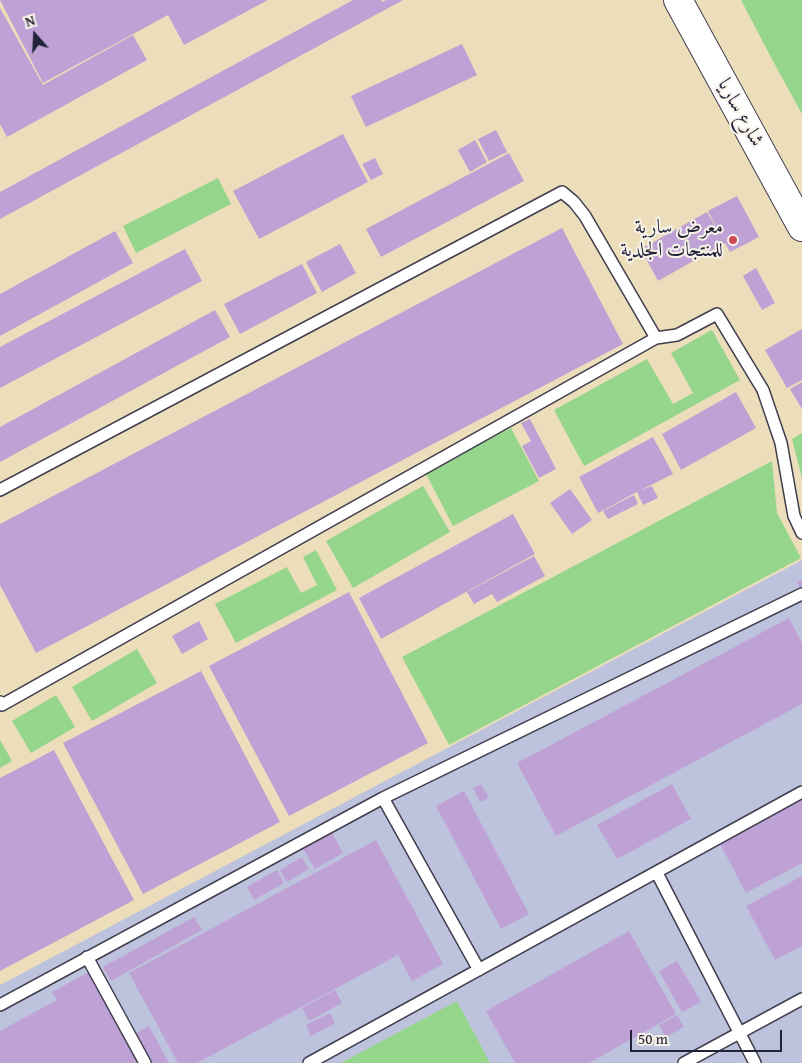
<!DOCTYPE html>
<meta charset="utf-8">
<style>
body{margin:0}
#map{position:relative;width:802px;height:1063px;overflow:hidden;background:#ecdeba;font-family:"Gentium Book Plus",serif}
canvas{display:block}
.north{position:absolute;left:10px;top:10px;width:50px;height:50px;-webkit-text-stroke:4px #f7f3e8;paint-order:stroke;rotate:341deg;font-size:14px;font-weight:700;line-height:20px;text-align:center;color:#22223b}
.north::after{content:'';display:block;margin:auto;width:18px;height:22px;background:#22223b;clip-path:polygon(50% 0,100% 100%,50% 72%,0 100%)}
.scale{position:absolute;left:630px;top:1030px;width:152px;height:22px;box-sizing:border-box;border:2px solid #22223b;border-top:0;padding-left:6px;font-size:15px;line-height:18px;white-space:nowrap;color:#22223b;-webkit-text-stroke:4px #f7f3e8;paint-order:stroke}
</style>
<div id="map">
<canvas width="802" height="1063"></canvas>
<div class="north">N</div>
<div class="scale">50 m</div>
</div>
<script>
const g = document.querySelector('canvas').getContext('2d');
g.lineJoin = 'round';
function fillPath(path, color) {
  g.fillStyle = color;
  g.fill(path, 'evenodd');
}
function poly(rows) {
  const path = new Path2D();
  for (const r of rows) {
    path.moveTo(r[0], r[1]);
    for (let i = 2; i < r.length; i += 2) path.lineTo(r[i], r[i + 1]);
  }
  return path;
}
function strokePath(path, color, width, dash) {
  g.strokeStyle = color;
  g.lineWidth = width;
  g.lineCap = dash ? 'butt' : 'round';
  g.setLineDash(dash || []);
  g.stroke(path);
}
function label(font, color, halo, rows, align = 'center') {
  g.font = font + ' "Gentium Book Plus",Amiri,serif';
  g.lineWidth = 4;
  g.setLineDash([]);
  g.textBaseline = 'middle';
  g.strokeStyle = halo;
  g.fillStyle = color;
  for (const [text, x, y, turn = 0] of rows) {
    g.save();
    g.translate(x, y);
    g.rotate((+turn || 0) * Math.PI / 180);
    g.textAlign = isNaN(turn) ? turn : align;
    if (halo) g.strokeText(text, 0, 0);
    g.fillText(text, 0, 0);
    g.restore();
  }
}
fillPath(poly([
 [802,560,802,1063,0,1063,0,985]
]), '#bec3dd');
fillPath(poly([
 [741,0,802,0,802,114,774,63],
 [218,178,231,204,136,253,123,226],
 [712,330,740,380,584,466,554,410,647,359,673,404,693,393,671,353],
 [511,428,539,481,453,526,425,472],
 [802,433,802,478,792,439],
 [772,461,777,513,801,558,449,745,402,657],
 [423,486,450,532,353,588,326,541],
 [316,550,337,590,236,643,215,604,287,567,301,593,317,585,303,557],
 [137,649,157,683,92,721,72,687],
 [56,695,75,727,31,753,12,721],
 [0,740,12,761,0,768],
 [457,1001,490,1063,341,1063,397,1033]
]), '#95d58c');
fillPath(poly([
 [0,0,268,0,184,45,168,15,43,83],
 [353,0,381,0,382,2,386,0,403,0,0,219,0,192],
 [0,8,43,85,133,35,147,60,7,137,0,124],
 [462,44,477,75,366,127,351,96],
 [496,130,507,152,489,161,478,139],
 [343,134,368,182,259,239,233,191],
 [475,140,487,162,470,172,458,150],
 [509,153,524,181,381,257,366,229],
 [375,158,383,174,371,180,362,164],
 [737,196,759,237,730,252,725,243,658,281,641,249,707,212,719,233,708,211],
 [562,228,623,344,36,653,0,585,0,524],
 [115,231,133,263,0,336,0,294],
 [340,244,356,273,322,292,306,262],
 [185,249,202,281,0,388,0,347],
 [302,264,317,293,240,334,224,304],
 [756,268,775,303,762,310,743,276],
 [215,310,230,337,0,462,0,427],
 [802,329,802,380,787,388,765,350],
 [802,382,802,409,790,389],
 [736,392,756,428,681,470,662,434],
 [530,419,556,469,539,478,522,446,531,441,521,423],
 [653,437,673,474,641,490,652,486,658,498,643,505,637,492,598,513,579,477],
 [570,489,592,520,572,534,550,503],
 [634,495,638,504,608,519,603,511],
 [513,514,535,554,381,639,359,598],
 [534,556,545,576,497,602,492,594,474,604,467,592],
 [802,580,802,592,797,582],
 [349,592,428,743,289,816,209,666],
 [789,618,802,643,802,704,556,836,517,763],
 [199,621,208,639,182,654,172,636],
 [201,671,280,822,143,894,63,743],
 [54,750,134,900,0,971,0,778],
 [481,784,489,798,480,802,473,788],
 [672,784,691,819,617,859,597,825],
 [464,791,529,914,501,929,436,806],
 [802,797,802,863,746,893,719,842],
 [331,831,343,853,315,869,302,847],
 [376,840,443,964,412,981,398,955,197,1063,178,1063,129,973],
 [302,857,309,869,287,882,280,870],
 [277,870,284,883,254,900,247,887],
 [802,876,802,946,775,960,746,906],
 [194,917,202,930,111,981,103,967],
 [629,931,676,1014,589,1063,515,1063,486,1011],
 [677,961,701,1002,682,1012,659,971],
 [91,971,143,1063,0,1063,0,1031,57,1000,52,992],
 [335,990,342,1003,309,1021,302,1008],
 [330,1013,335,1023,311,1036,306,1025],
 [677,1015,684,1027,666,1037,659,1025],
 [149,1026,169,1063,153,1063,136,1033]
]), '#bea2d5');
const service = poly([
 [0,490,562,192,574,202,585,216,656,338],
 [0,702,2,705,656,338,677,335,717,314,763,390,781,443,794,516,802,533],
 [383,798,479,970],
 [657,873,755,1063],
 [87,957,145,1063],
 [0,1005,383,798,802,594],
 [309,1063,802,792],
 [684,1063,802,999]
]);
const tertiary = poly([
 [678,0,802,227]
]);
strokePath(service, '#403e4e', 14);
strokePath(tertiary, '#403e4e', 30);
strokePath(service, '#fff', 11);
strokePath(tertiary, '#fff', 28);
for (const [x, y, r, color] of [
 [733,240,5,"#d1495b"]
]) {
  const dot = new Path2D();
  dot.arc(x, y, r, 0, 2 * Math.PI);
  g.fillStyle = color;
  g.fill(dot);
  strokePath(dot, '#f7f3e8', 2);
}
label('20px', '#22223b', '#f7f3e8', [
 ["شارع ساريا",740,113,61]
]);
label('20px', '#22223b', '#f7f3e8', [
 ["معرض سارية",723,228],
 ["للمنتجات الجلدية",723,251]
], 'right');
</script>
